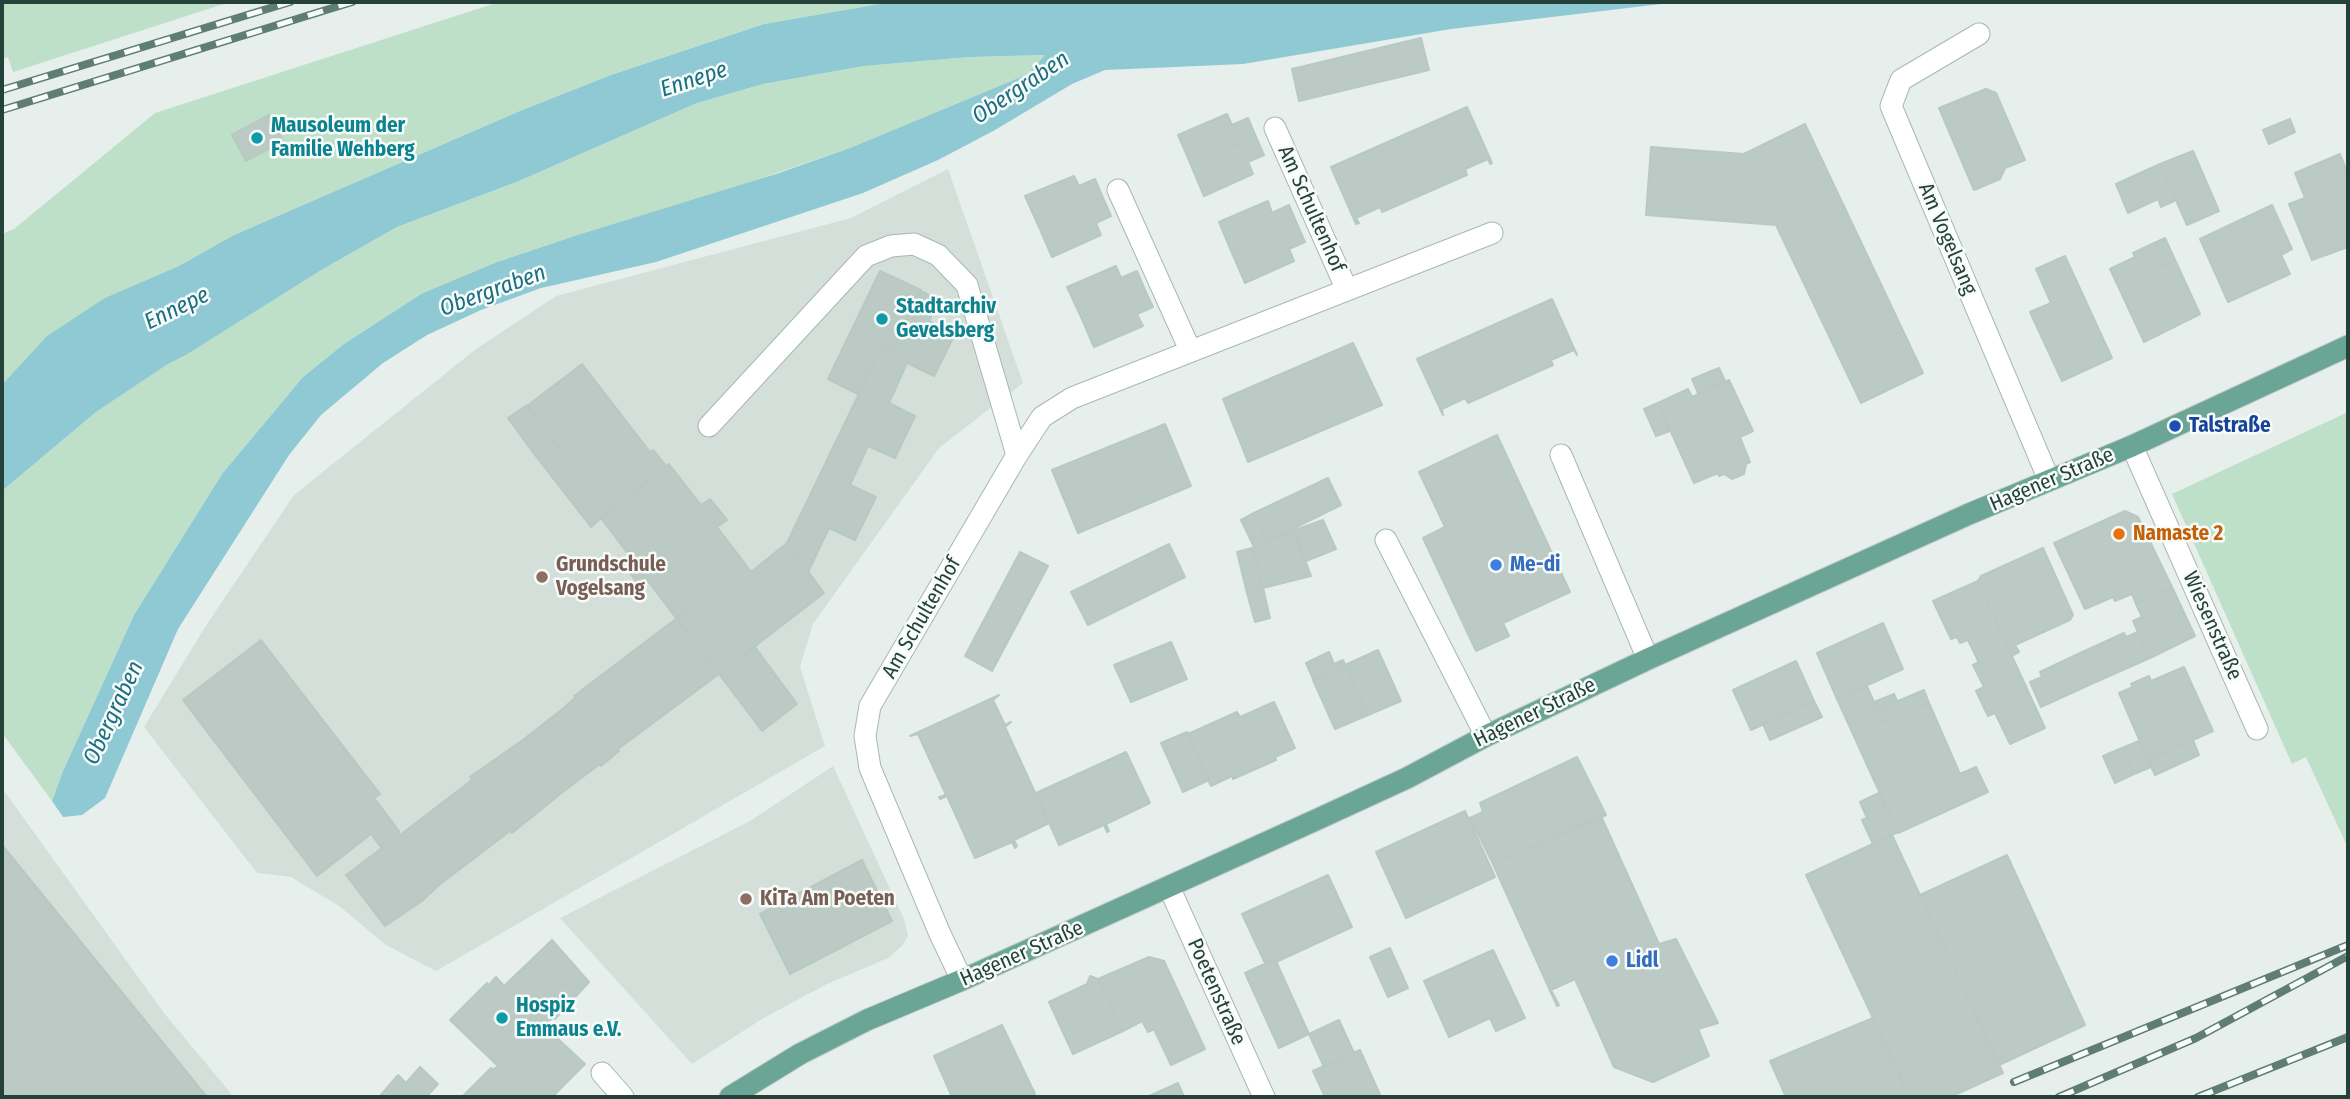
<!DOCTYPE html>
<meta charset="utf-8">
<style>
body{margin:0}
#map{position:relative;width:2350px;height:1099px;overflow:hidden;background:#e6efeb;font-family:"Fira Sans Condensed",sans-serif}
canvas{display:block}
.frame{position:absolute;inset:0;border:4px solid #24423a;pointer-events:none}
</style>
<div id="map">
<canvas width="2350" height="1099"></canvas>
<div class="frame"></div>
</div>
<script>
const g = document.querySelector('canvas').getContext('2d');
g.lineJoin = 'round';
function fillPath(path, color) {
  g.fillStyle = color;
  g.fill(path, 'evenodd');
}
function poly(rows) {
  const path = new Path2D();
  for (const r of rows) {
    path.moveTo(r[0], r[1]);
    for (let i = 2; i < r.length; i += 2) path.lineTo(r[i], r[i + 1]);
  }
  return path;
}
function strokePath(path, color, width, dash) {
  g.strokeStyle = color;
  g.lineWidth = width;
  g.lineCap = dash ? 'butt' : 'round';
  g.setLineDash(dash || []);
  g.stroke(path);
}
function label(font, color, halo, rows, align = 'center') {
  g.font = font + ' "Fira Sans Condensed",sans-serif';
  g.lineWidth = 5;
  g.setLineDash([]);
  g.textBaseline = 'middle';
  g.strokeStyle = halo;
  g.fillStyle = color;
  for (const [text, x, y, turn = 0] of rows) {
    g.save();
    g.translate(x, y);
    g.rotate((+turn || 0) * Math.PI / 180);
    g.textAlign = isNaN(turn) ? turn : align;
    if (halo) g.strokeText(text, 0, 0);
    g.fillText(text, 0, 0);
    g.restore();
  }
}
fillPath(poly([
 [948,169,1023,383,939,448,813,624,800,667,825,746,436,971,386,945,339,906,291,877,257,873,144,727,207,624,294,495,476,349,556,296,851,218],
 [833,766,904,919,908,936,902,946,888,958,825,985,762,1019,692,1064,560,918,750,821],
 [2,788,164,1013,234,1097,2,1097]
]), '#d4dfda');
fillPath(poly([
 [2,2,230,2,13,72,8,57,2,59],
 [499,2,891,2,764,24,611,75,520,111,234,235,177,267,2,385,2,234,14,229,155,113],
 [1046,55,1028,74,850,148,421,294,344,344,303,377,222,474,134,615,63,771,52,801,2,733,2,491,96,412,168,364,186,355,323,269,397,227,519,181,697,103,763,84,864,66,970,57],
 [2348,412,2348,848,2306,757,2292,764,2172,494]
]), '#bfe0c8');
fillPath(poly([
 [891,2,1678,2,1451,29,1243,64,1105,70,1072,84,995,130,938,160,863,193,656,262,541,288,481,310,427,335,383,363,321,415,289,455,178,629,105,798,82,815,63,817,52,801,63,771,134,615,222,474,303,377,344,344,421,294,495,263,578,235,779,173,850,148,1028,74,1045,55,970,57,864,66,763,84,697,103,519,181,397,227,323,269,186,355,168,364,96,412,2,491,2,385,47,336,105,298,177,267,234,235,520,111,611,75,764,24]
]), '#8ec9d4');
const building = poly([
 [1421,38,1429,70,1299,101,1292,69,1421,38],
 [1986,89,1996,93,2025,160,2005,168,2000,179,1974,190,1939,108,1986,89],
 [1467,107,1492,163,1490,164,1488,159,1465,169,1467,175,1382,212,1380,207,1356,218,1359,223,1356,224,1331,167,1467,107],
 [1227,114,1232,125,1248,118,1256,137,1191,165,1178,135,1227,114],
 [269,115,283,141,246,161,232,135,269,115],
 [2290,119,2295,132,2269,144,2263,130,2290,119],
 [1805,124,1923,373,1861,403,1776,225,1646,215,1651,147,1744,154,1805,124],
 [1256,137,1264,155,1248,162,1253,174,1204,196,1191,165,1256,137],
 [2193,151,2219,211,2187,225,2160,164,2193,151],
 [2340,154,2348,174,2348,247,2312,260,2289,204,2305,198,2295,173,2340,154],
 [2160,164,2176,200,2161,207,2158,199,2128,213,2116,184,2160,164],
 [1074,176,1079,186,1095,179,1103,198,1039,227,1025,196,1074,176],
 [1103,198,1111,216,1096,223,1101,235,1052,257,1039,227,1103,198],
 [1268,201,1272,213,1289,205,1297,224,1232,253,1219,222,1268,201],
 [2272,205,2292,249,2281,255,2290,274,2228,302,2200,239,2272,205],
 [1297,224,1305,242,1289,249,1294,261,1245,283,1232,253,1297,224],
 [2165,238,2175,260,2118,286,2110,269,2135,257,2133,253,2165,238],
 [2065,256,2112,358,2062,381,2030,312,2051,303,2036,269,2065,256],
 [2175,260,2200,314,2144,342,2118,286,2175,260],
 [1116,266,1121,278,1137,271,1145,290,1081,317,1067,287,1116,266],
 [880,271,921,290,891,352,881,348,858,394,828,379,880,271],
 [1145,290,1153,307,1137,314,1143,326,1094,347,1081,317,1145,290],
 [921,291,939,300,929,321,955,334,934,376,907,363,889,403,915,416,895,458,868,446,850,485,876,497,855,540,829,528,808,572,787,543,881,348,891,352,921,291],
 [1552,299,1577,355,1574,350,1551,360,1553,365,1468,403,1465,398,1442,409,1443,415,1417,359,1552,299],
 [1353,343,1382,405,1248,462,1223,399,1353,343],
 [582,364,650,452,653,450,666,466,608,512,527,406,582,364],
 [1719,368,1725,381,1698,393,1692,379,1719,368],
 [1729,380,1753,431,1740,437,1750,462,1746,464,1744,474,1732,479,1724,474,1719,476,1718,473,1694,483,1658,403,1688,389,1692,397,1729,380],
 [1658,403,1670,431,1656,436,1644,409,1658,403],
 [527,405,554,441,535,455,508,418,527,405],
 [1165,424,1191,486,1078,533,1052,470,1165,424],
 [1497,435,1570,592,1503,623,1509,636,1476,651,1423,538,1445,527,1419,472,1497,435],
 [554,441,608,512,591,527,535,455,554,441],
 [669,464,701,505,710,499,727,520,717,527,746,565,676,618,648,581,640,587,624,565,632,559,601,518,669,464],
 [1328,478,1341,505,1266,542,1254,513,1328,478],
 [2125,511,2138,517,2172,587,2136,604,2132,594,2115,601,2113,597,2085,609,2054,543,2125,511],
 [1254,513,1266,542,1254,547,1241,520,1254,513],
 [1323,520,1336,549,1306,561,1295,530,1323,520],
 [1294,530,1311,576,1263,588,1252,548,1294,530],
 [787,543,824,593,719,674,676,618,746,565,751,572,787,543],
 [1169,544,1185,577,1088,625,1071,592,1169,544],
 [1252,548,1263,588,1247,593,1237,552,1252,548],
 [2043,548,2073,615,2070,620,2015,645,2019,652,2012,656,1978,581,1981,576,2043,548],
 [1020,552,1048,566,992,671,965,656,1020,552],
 [1978,581,2010,652,1980,665,1968,640,1960,643,1957,637,1951,639,1933,601,1978,581],
 [2172,587,2195,636,2150,658,2133,621,2142,617,2136,604,2172,587],
 [1263,588,1270,618,1255,622,1247,593,1263,588],
 [677,618,719,674,618,749,619,751,601,766,600,764,564,791,524,739,560,711,576,697,574,696,677,618],
 [1883,623,1903,669,1837,699,1817,653,1883,623],
 [2138,632,2150,658,2089,685,2078,654,2124,633,2126,637,2138,632],
 [261,640,380,794,374,798,399,831,380,846,371,834,317,876,183,700,261,640],
 [1171,642,1187,679,1131,702,1114,665,1171,642],
 [755,647,797,704,762,731,719,674,755,647],
 [1378,650,1401,701,1368,715,1345,665,1378,650],
 [1329,652,1334,664,1343,660,1345,665,1313,679,1306,663,1329,652],
 [2010,652,2045,728,2010,744,1995,713,1988,716,1976,691,1984,687,1973,665,1979,662,1980,665,2010,652],
 [2078,654,2089,685,2041,707,2030,682,2042,677,2040,672,2078,654],
 [1796,661,1814,701,1751,730,1733,690,1796,661],
 [1345,665,1368,715,1335,729,1313,680,1345,665],
 [2184,667,2213,731,2148,760,2119,693,2133,687,2131,684,2149,676,2151,681,2184,667],
 [1867,686,1883,723,1929,703,1960,774,1976,767,1988,792,1898,833,1837,699,1867,686],
 [1924,690,1929,703,1883,723,1877,710,1924,690],
 [1894,694,1897,701,1877,710,1874,702,1894,694],
 [999,695,993,700,1005,725,1011,722,1005,727,1049,823,1014,840,1017,846,1015,848,1012,842,975,858,947,796,940,799,939,797,946,795,918,734,910,736,999,695],
 [1814,701,1822,717,1770,740,1763,724,1814,701],
 [1274,702,1295,748,1275,757,1276,760,1233,779,1232,776,1211,786,1188,734,1237,712,1240,717,1274,702],
 [1187,732,1209,780,1183,792,1161,743,1187,732],
 [524,739,564,791,512,833,510,831,439,885,422,901,385,926,346,875,382,848,380,846,398,832,400,835,472,780,470,777,524,739],
 [2193,740,2199,755,2155,775,2148,760,2193,740],
 [2139,741,2151,767,2134,774,2122,748,2139,741],
 [2122,748,2134,774,2115,783,2103,756,2122,748],
 [1126,752,1150,803,1106,824,1109,831,1107,832,1104,825,1059,845,1036,793,1126,752],
 [1577,757,1606,815,1493,864,1470,818,1483,812,1480,803,1577,757],
 [1879,793,1898,832,1873,844,1862,820,1867,818,1860,802,1879,793],
 [1465,811,1495,877,1406,918,1376,852,1465,811],
 [1601,816,1659,944,1676,939,1718,1023,1698,1029,1709,1056,1653,1082,1614,1067,1575,979,1551,990,1559,1005,1557,1006,1493,864,1601,816],
 [1892,835,2003,1073,1950,1097,1910,1097,1806,875,1892,835],
 [2,845,207,1097,2,1097,2,845],
 [2007,855,2085,1025,1999,1065,1920,895,2007,855],
 [862,860,892,921,790,974,760,914,862,860],
 [1328,875,1352,927,1276,962,1275,959,1265,963,1242,914,1328,875],
 [552,940,589,982,555,1019,553,1017,544,1026,585,1064,552,1097,462,1097,491,1068,493,1070,498,1066,450,1020,487,983,489,985,496,977,504,986,552,940],
 [1390,948,1408,988,1388,997,1370,957,1390,948],
 [1493,950,1525,1018,1496,1031,1490,1018,1449,1037,1424,981,1493,950],
 [1149,957,1164,961,1205,1049,1171,1065,1154,1029,1148,1032,1142,1021,1123,1031,1098,979,1149,957],
 [1275,959,1309,1034,1279,1048,1245,973,1275,959],
 [1090,976,1098,979,1123,1031,1073,1054,1049,1002,1087,984,1090,976],
 [1873,1018,1909,1096,1786,1097,1770,1061,1873,1018],
 [1339,1020,1354,1053,1324,1067,1309,1034,1339,1020],
 [1002,1025,1035,1094,1028,1097,952,1097,934,1056,1002,1025],
 [1360,1050,1381,1097,1325,1097,1313,1071,1360,1050],
 [420,1067,438,1084,426,1097,384,1097,381,1095,398,1075,406,1083,420,1067],
 [1178,1083,1184,1097,1147,1097,1178,1083]
]);
fillPath(building, '#bbcac4');
strokePath(building, '#b8c9c2', 2);
const minor = poly([
 [1979,34,1901,80,1891,106,2049,480],
 [1275,128,1347,290],
 [1118,190,1190,350],
 [709,426,866,256,891,246,914,244,938,255,967,285,1017,455],
 [2132,446,2257,729],
 [1561,455,1648,659],
 [1386,540,1486,736],
 [1169,887,1264,1097],
 [962,980,940,934,870,768,865,736,870,706,1017,455,1042,417,1072,398,1492,233],
 [602,1073,623,1097]
]);
const major = poly([
 [730,1097,800,1054,867,1020,962,980,1318,819,1407,778,1486,736,1648,659,1969,514,2132,446,2348,346]
]);
strokePath(minor, '#a8b8b2', 23);
strokePath(major, '#c2cac8', 23);
strokePath(minor, '#fff', 21);
strokePath(major, '#6aa596', 21);
const rail = poly([
 [2,90,290,2],
 [2,110,352,2],
 [2014,1082,2348,945],
 [2059,1097,2196,1038,2348,956],
 [2198,1097,2348,1037]
]);
strokePath(rail, '#5f7d75', 8);
strokePath(rail, '#f7fbf9', 5, [16]);
for (const [x, y, r, color] of [
 [257,138,7,"#0f9aa8"],
 [882,319,7,"#0f9aa8"],
 [2175,426,7,"#1a4fb4"],
 [2119,534,7,"#e8710a"],
 [1496,565,7,"#3f7fe0"],
 [542,577,7,"#8d6e63"],
 [746,899,7,"#8d6e63"],
 [1612,961,7,"#3f7fe0"],
 [502,1018,7,"#0f9aa8"]
]) {
  const dot = new Path2D();
  dot.arc(x, y, r, 0, 2 * Math.PI);
  g.fillStyle = color;
  g.fill(dot);
  strokePath(dot, '#f7fbf9', 2.5);
}
label('bold 21px', '#0d838f', '#f7fbf9', [
 ["Mausoleum der",271,126],
 ["Familie Wehberg",271,150],
 ["Stadtarchiv",896,307],
 ["Gevelsberg",896,331],
 ["Hospiz",516,1006],
 ["Emmaus e.V.",516,1030]
], 'left');
label('21px', '#24423a', '#f7fbf9', [
 ["Am Schultenhof",1311,209,66],
 ["Am Vogelsang",1947,239,67],
 ["Hagener Straße",2052,480,-23],
 ["Am Schultenhof",922,618,-60],
 ["Wiesenstraße",2212,626,66],
 ["Hagener Straße",1535,713,-26],
 ["Hagener Straße",1022,954,-24],
 ["Poetenstraße",1216,992,66]
]);
label('bold 21px', '#164399', '#f7fbf9', [
 ["Talstraße",2189,426]
], 'left');
label('bold 21px', '#c56008', '#f7fbf9', [
 ["Namaste 2",2133,534]
], 'left');
label('bold 21px', '#785e54', '#f7fbf9', [
 ["Grundschule",556,565],
 ["Vogelsang",556,589],
 ["KiTa Am Poeten",760,899]
], 'left');
label('bold 21px', '#366cbe', '#f7fbf9', [
 ["Me-di",1510,565],
 ["Lidl",1626,961]
], 'left');
label('italic 23px', '#1c6f80', '#f7fbf9', [
 ["Ennepe",694,80,-18],
 ["Obergraben",1021,88,-34],
 ["Obergraben",493,291,-20],
 ["Ennepe",177,309,-26],
 ["Obergraben",114,713,-65]
]);
</script>
